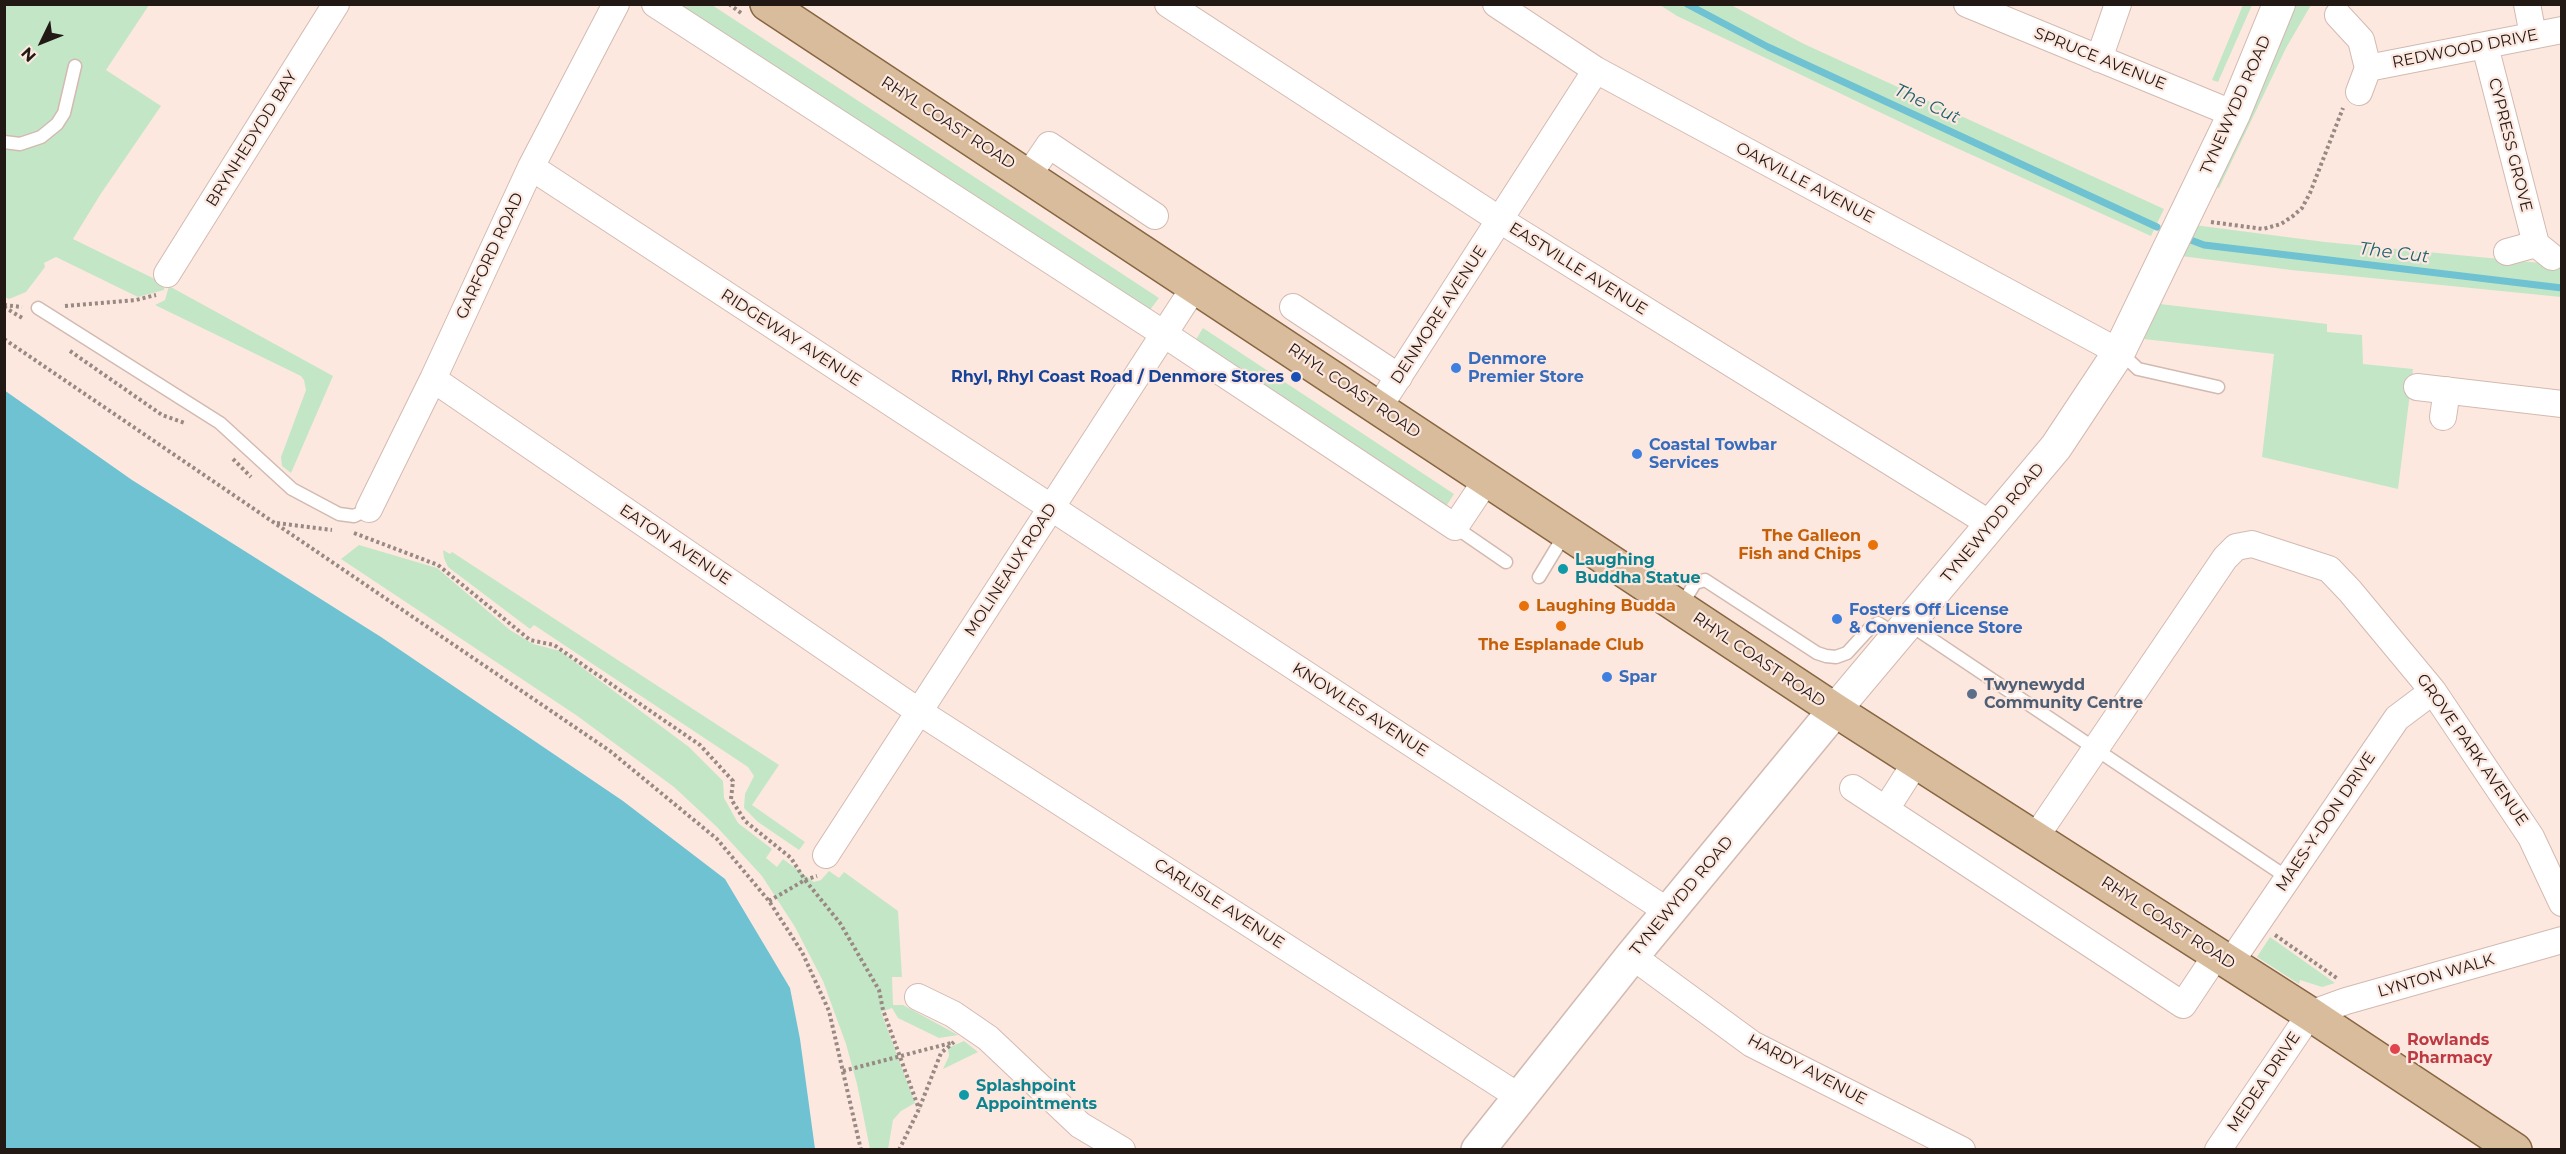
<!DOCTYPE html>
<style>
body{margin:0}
#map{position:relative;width:2566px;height:1154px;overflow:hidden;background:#fde8e0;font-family:Montserrat,sans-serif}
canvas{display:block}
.frame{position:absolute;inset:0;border:6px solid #221915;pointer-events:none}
.north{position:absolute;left:12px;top:12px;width:60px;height:60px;-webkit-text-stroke:4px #fde8e0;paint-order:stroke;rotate:227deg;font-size:16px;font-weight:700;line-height:24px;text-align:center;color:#221915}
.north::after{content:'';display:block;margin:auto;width:21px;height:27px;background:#221915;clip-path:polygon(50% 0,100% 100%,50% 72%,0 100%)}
</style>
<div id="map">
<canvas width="2566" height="1154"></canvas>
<div class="frame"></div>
<div class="north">N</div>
</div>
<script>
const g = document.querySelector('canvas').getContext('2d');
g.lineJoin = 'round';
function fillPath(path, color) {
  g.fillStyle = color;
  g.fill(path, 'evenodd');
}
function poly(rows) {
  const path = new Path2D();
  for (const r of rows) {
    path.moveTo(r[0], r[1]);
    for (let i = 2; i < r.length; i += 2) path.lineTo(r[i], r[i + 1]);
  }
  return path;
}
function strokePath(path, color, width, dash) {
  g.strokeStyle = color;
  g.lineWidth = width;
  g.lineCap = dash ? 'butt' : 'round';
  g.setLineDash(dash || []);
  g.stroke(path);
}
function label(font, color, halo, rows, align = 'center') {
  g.font = font + ' Montserrat,sans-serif';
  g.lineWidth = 4.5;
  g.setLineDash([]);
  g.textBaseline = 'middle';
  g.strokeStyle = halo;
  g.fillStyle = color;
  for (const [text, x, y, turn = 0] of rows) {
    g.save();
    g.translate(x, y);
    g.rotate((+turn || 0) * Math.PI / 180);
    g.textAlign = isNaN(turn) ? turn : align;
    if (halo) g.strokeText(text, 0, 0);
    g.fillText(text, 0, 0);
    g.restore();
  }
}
fillPath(poly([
 [4,5,149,5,106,70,161,106,100,195,73,239,165,284,164,290,138,297,56,257,44,263,45,267,26,292,9,299,5,297],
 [677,5,712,5,1159,298,1146,315],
 [1660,5,1731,5,1804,44,2164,209,2151,236,1930,136,1677,16],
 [2243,5,2252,5,2218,82,2212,80],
 [2291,5,2311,5,2286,48,2219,188,2213,187],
 [2194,225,2325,242,2561,265,2561,297,2291,270,2181,256],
 [169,286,333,376,291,473,282,466,281,457,306,390,304,380,301,376,155,305,165,300],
 [2160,304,2327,324,2327,332,2362,335,2363,364,2413,369,2398,489,2262,457,2274,354,2144,339],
 [1203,328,1454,494,1443,511,1192,346],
 [359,545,437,568,510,630,533,644,560,651,689,747,723,781,724,798,738,823,772,849,766,858,777,867,783,859,814,882,821,880,829,871,839,878,844,872,898,911,902,977,892,977,893,1005,903,1005,958,1035,939,1038,898,1018,892,1008,881,1012,915,1103,901,1111,893,1120,888,1149,870,1149,857,1084,846,1044,823,981,795,927,762,876,717,827,674,787,576,715,341,559],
 [443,550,450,554,452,552,779,765,752,805,805,842,799,850,758,822,744,808,745,794,754,776,748,767,534,625,530,629,448,567,444,558],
 [2270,937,2335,983,2322,987,2300,980,2299,984,2257,957],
 [964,1041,978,1052,943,1069,949,1056,948,1048]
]), '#c3e6c7');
fillPath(poly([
 [4,390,132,480,381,637,623,801,725,879,790,988,800,1039,815,1149,5,1149]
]), '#6ec2d2');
strokePath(poly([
 [1687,4,1768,47,2157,227],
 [2188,239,2204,245,2562,288]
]), '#6ec2d2', 7);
const service = poly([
 [4,142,20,144,41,137,57,124,64,113,75,66],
 [38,308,220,423,292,489,339,514,354,516,369,509],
 [2120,352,2138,369,2218,387],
 [1455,527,1506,562],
 [1539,577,1565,534],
 [1681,606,1695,583,1705,580,1817,653,1826,656,1836,657,1847,653,1869,629,1878,623,1898,636],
 [1909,624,2288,878]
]);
const minor = poly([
 [655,4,1164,334,1455,527,1487,479],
 [1168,4,1500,220,1992,525],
 [1496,4,1596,70,2119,352],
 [1967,4,2234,114],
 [2527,4,2533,35],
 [2338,15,2361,40,2368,68,2359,92],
 [2485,46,2536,244,2552,257],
 [2099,59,2118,4],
 [2368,68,2562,30],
 [531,167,1669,912],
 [1028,176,1049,145,1155,216],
 [2507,252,2536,244],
 [167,274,336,4],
 [1293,307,1399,377],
 [433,379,918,711,1521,1098],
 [2417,387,2562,404],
 [1379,407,1596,70],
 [2443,417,2447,390],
 [369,509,433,379,531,167,616,4],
 [1853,788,2183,1005,2217,954],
 [1886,809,1916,762],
 [2035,838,2225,558,2236,547,2252,544,2329,569,2350,591,2433,691,2531,837,2562,903],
 [826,855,1195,286],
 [1632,956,1752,1044,1962,1150],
 [2230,963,2397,718,2433,691],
 [918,997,953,1014,988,1038,1080,1125,1122,1150],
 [2218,1150,2310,1014,2346,1001,2562,940]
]);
const tertiary = poly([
 [1835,710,2056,447,2119,352,2234,114,2279,4]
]);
const secondary = poly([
 [1478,1150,1632,956,1835,710]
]);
const primary = poly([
 [767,4,1835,710,2310,1014,2515,1150]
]);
strokePath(service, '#d3bab0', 15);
strokePath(minor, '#d3bab0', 28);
strokePath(tertiary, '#d3bab0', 34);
strokePath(secondary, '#d3bab0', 36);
strokePath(primary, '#876641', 36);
strokePath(poly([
 [729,4,741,13],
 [2211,222,2263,229,2281,224,2293,216,2302,208,2310,193,2343,108],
 [4,305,22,307],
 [65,306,136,300,156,295],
 [4,307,24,319],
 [4,339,610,751,717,839,769,901,802,952,829,1011,861,1150],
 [70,351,162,415,185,423],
 [233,459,251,477],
 [277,523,332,530],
 [354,533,438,565,530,640,554,645,700,745,733,781,731,799,745,821,791,858,805,880,817,876],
 [769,901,805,880,840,923,879,990,883,1010,919,1109],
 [2275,935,2338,979],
 [843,1071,951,1043],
 [899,1150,919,1109,941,1053,954,1042]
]), '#998983', 4, [3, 3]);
strokePath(service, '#fff', 12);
strokePath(minor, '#fff', 26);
strokePath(tertiary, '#fff', 32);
strokePath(secondary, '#fff', 33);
strokePath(primary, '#d8bc9b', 33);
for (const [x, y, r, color] of [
 [1456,368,6,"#3f7fe0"],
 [1296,377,6,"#1a4fb4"],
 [1637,454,6,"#3f7fe0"],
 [1873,545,6,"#e8710a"],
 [1563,569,6,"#0f9aa8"],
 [1524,606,6,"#e8710a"],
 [1837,619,6,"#3f7fe0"],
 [1561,626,6,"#e8710a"],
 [1607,677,6,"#3f7fe0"],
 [1972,694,6,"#5c6f8a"],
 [2395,1049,6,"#e0444e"],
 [964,1095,6,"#0f9aa8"]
]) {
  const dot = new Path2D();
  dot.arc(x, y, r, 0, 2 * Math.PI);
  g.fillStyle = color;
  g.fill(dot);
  strokePath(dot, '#fde8e0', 2);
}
label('16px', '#221915', '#fde8e0', [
 ["REDWOOD DRIVE",2465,49,-11],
 ["SPRUCE AVENUE",2100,59,22],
 ["TYNEWYDD ROAD",2236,105,-66],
 ["RHYL COAST ROAD",948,123,33],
 ["BRYNHEDYDD BAY",252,139,-58],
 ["CYPRESS GROVE",2510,145,76],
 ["OAKVILLE AVENUE",1805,183,28],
 ["GARFORD ROAD",490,256,-65],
 ["EASTVILLE AVENUE",1578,269,32],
 ["DENMORE AVENUE",1439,315,-57],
 ["RIDGEWAY AVENUE",791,338,33],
 ["RHYL COAST ROAD",1354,391,34],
 ["TYNEWYDD ROAD",1993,523,-50],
 ["EATON AVENUE",675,545,34],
 ["MOLINEAUX ROAD",1011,570,-57],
 ["RHYL COAST ROAD",1759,660,34],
 ["KNOWLES AVENUE",1360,710,33],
 ["GROVE PARK AVENUE",2472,750,55],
 ["MAES-Y-DON DRIVE",2326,822,-56],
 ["TYNEWYDD ROAD",1682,896,-50],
 ["CARLISLE AVENUE",1219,904,33],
 ["RHYL COAST ROAD",2168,923,33],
 ["LYNTON WALK",2436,976,-16],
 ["HARDY AVENUE",1807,1070,28],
 ["MEDEA DRIVE",2264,1082,-56]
]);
label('bold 16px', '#366cbe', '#fde8e0', [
 ["Denmore",1468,359],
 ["Premier Store",1468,377],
 ["Coastal Towbar",1649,445],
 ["Services",1649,463],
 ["Fosters Off License",1849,610],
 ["& Convenience Store",1849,628],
 ["Spar",1619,677]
], 'left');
label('bold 16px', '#164399', '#fde8e0', [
 ["Rhyl, Rhyl Coast Road / Denmore Stores",1284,377]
], 'right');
label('bold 16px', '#c56008', '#fde8e0', [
 ["The Galleon",1861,536],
 ["Fish and Chips",1861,554],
 ["Laughing Budda",1536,606,"left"],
 ["The Esplanade Club",1561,645,"center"]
], 'right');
label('bold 16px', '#0d838f', '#fde8e0', [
 ["Laughing",1575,560],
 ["Buddha Statue",1575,578],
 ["Splashpoint",976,1086],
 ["Appointments",976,1104]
], 'left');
label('bold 16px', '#4e5e75', '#fde8e0', [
 ["Twynewydd",1984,685],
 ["Community Centre",1984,703]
], 'left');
label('bold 16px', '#be3a42', '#fde8e0', [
 ["Rowlands",2407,1040],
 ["Pharmacy",2407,1058]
], 'left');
label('italic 18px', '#1e626e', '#fde8e0', [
 ["The Cut",1927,104,25],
 ["The Cut",2394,253,7]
]);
</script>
